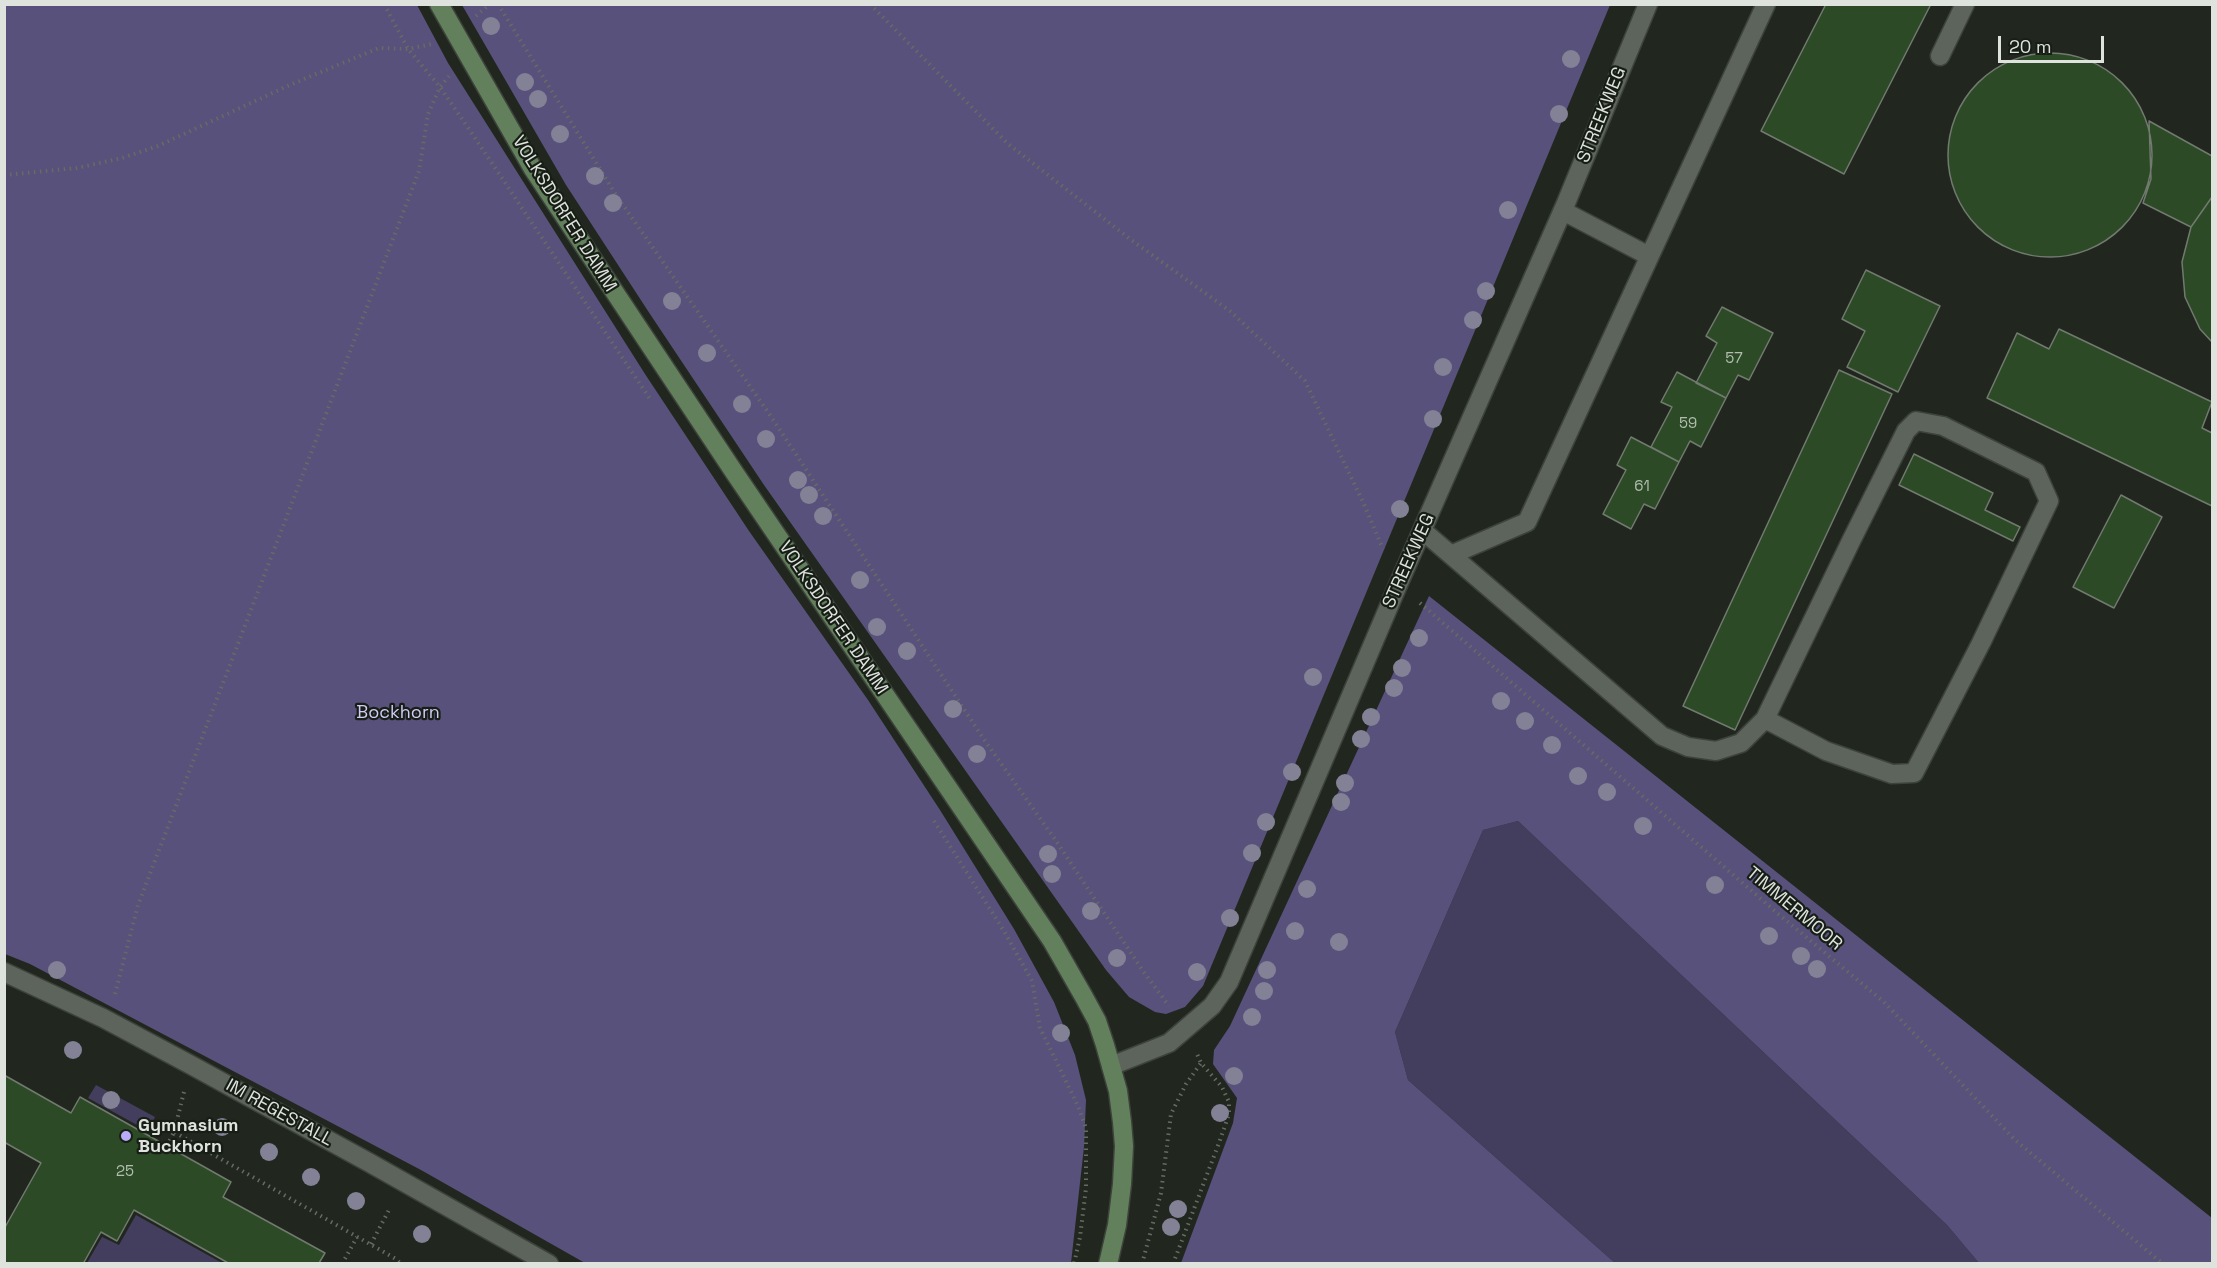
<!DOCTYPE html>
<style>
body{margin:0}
#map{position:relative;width:2217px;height:1268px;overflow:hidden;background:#21271f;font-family:"Space Grotesk",sans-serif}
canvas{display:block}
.frame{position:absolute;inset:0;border:6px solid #dfe3de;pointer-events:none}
.scale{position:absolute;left:1998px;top:36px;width:106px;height:27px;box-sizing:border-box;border:3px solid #dfe3de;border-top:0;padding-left:8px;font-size:18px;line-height:21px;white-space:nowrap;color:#dfe3de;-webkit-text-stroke:4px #171e16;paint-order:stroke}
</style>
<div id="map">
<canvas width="2217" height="1268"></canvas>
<div class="frame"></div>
<div class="scale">20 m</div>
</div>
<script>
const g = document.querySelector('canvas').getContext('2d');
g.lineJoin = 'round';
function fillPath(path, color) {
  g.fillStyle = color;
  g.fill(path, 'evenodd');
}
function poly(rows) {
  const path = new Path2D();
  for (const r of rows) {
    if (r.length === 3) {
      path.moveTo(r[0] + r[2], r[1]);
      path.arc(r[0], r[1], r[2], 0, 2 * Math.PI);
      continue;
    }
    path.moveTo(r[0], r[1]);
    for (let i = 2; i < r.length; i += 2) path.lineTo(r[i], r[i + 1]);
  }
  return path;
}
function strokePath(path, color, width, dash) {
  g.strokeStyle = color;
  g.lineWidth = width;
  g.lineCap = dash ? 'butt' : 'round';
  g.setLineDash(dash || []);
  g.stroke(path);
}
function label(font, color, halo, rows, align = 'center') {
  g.font = font + ' "Space Grotesk",sans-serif';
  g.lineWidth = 4.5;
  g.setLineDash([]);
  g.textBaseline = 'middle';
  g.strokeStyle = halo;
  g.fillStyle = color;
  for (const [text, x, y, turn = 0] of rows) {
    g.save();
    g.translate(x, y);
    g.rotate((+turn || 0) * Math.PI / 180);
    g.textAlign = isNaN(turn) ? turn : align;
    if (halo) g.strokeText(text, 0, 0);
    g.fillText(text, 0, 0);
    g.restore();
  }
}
fillPath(poly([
 [1518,821,1947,1225,1979,1263,1615,1263,1408,1080,1395,1032,1483,830],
 [96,1085,155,1117,148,1131,88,1098],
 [136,1215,222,1263,87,1263,102,1237,119,1245]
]), '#433e5e');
fillPath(poly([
 [4,5,417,5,448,63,645,374,749,531,868,700,940,810,1014,929,1054,1002,1075,1055,1086,1100,1084,1147,1071,1263,585,1263,421,1170,30,964,5,954],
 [462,5,1610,5,1203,986,1185,1007,1166,1014,1155,1012,1129,997,1106,970,764,485,648,311,566,185],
 [1429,596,2212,1218,2212,1263,1979,1263,1947,1225,1518,821,1483,830,1395,1032,1408,1080,1615,1263,1181,1263,1233,1123,1237,1098,1213,1064,1214,1050,1230,1026]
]), '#58517c');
const building = poly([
 [1826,4,1931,4,1844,174,1761,131,1826,4],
 [2050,155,102],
 [2149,121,2212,156,2212,197,2191,227,2143,203,2151,179,2149,121],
 [2212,197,2212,342,2200,329,2185,297,2182,262,2191,227,2212,197],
 [1866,270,1940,306,1898,392,1847,367,1865,331,1842,319,1866,270],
 [1722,307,1773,333,1749,380,1738,375,1726,398,1696,383,1717,343,1706,336,1722,307],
 [2059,329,2212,402,2202,428,2212,433,2212,506,1987,398,2017,333,2049,349,2059,329],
 [1839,370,1892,394,1735,730,1683,706,1839,370],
 [1677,372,1726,398,1701,447,1690,441,1679,462,1651,447,1672,407,1661,402,1677,372],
 [1631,437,1679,462,1655,509,1644,504,1631,529,1603,514,1626,470,1617,465,1631,437],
 [1914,454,1993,493,1985,510,2020,527,2013,541,1899,485,1914,454],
 [2121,495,2162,517,2114,608,2073,587,2121,495],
 [4,1075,71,1113,80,1097,231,1182,223,1197,325,1253,319,1263,321,1264,230,1264,134,1210,117,1241,101,1232,83,1264,4,1264,4,1229,41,1163,4,1142,4,1075]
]);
fillPath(building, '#2b4a25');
strokePath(building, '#727a70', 1.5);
const lane = poly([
 [1940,56,1965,4],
 [1563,211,1649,256],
 [1423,531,1662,736,1688,747,1716,751,1741,743,1765,719,1852,539,1906,431,1916,421,1943,426,2036,472,2049,501,1981,643,1914,773,1892,774,1826,751,1765,719],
 [1453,554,1527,522,1766,4]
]);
const street = poly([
 [4,972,103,1018,191,1065,370,1163,549,1264],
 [1111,1066,1169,1043,1212,1006,1229,982,1398,585,1566,203,1648,4]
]);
const secondary = poly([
 [439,4,533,169,734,472,1052,941,1084,997,1097,1021,1105,1045,1118,1091,1122,1122,1124,1146,1122,1184,1117,1225,1108,1264]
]);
strokePath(lane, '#3d433c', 21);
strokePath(street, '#3d433c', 21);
strokePath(secondary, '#3d433c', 21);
strokePath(poly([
 [384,4,408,49,440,87,473,135,650,399],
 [498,4,616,195,770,415,983,738,1054,838,1143,971,1169,1006],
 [870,4,1007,143,1130,239,1230,311,1305,381,1363,502,1383,549],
 [476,16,490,4],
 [4,175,77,168,122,158,158,146,292,84,379,48,408,49,432,44],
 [1420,603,1776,912,1884,1002,2014,1139,2163,1264],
 [934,821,1004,931,1032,981,1040,1028,1078,1106,1086,1128,1086,1188,1080,1237,1074,1264],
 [115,994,138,905,419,171,428,114,440,87,449,76],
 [184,1092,174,1132,396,1259,401,1264],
 [167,1146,174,1132],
 [371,1244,390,1208],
 [342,1264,357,1237],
 [1142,1264,1161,1193,1171,1114,1186,1084,1201,1063],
 [1173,1264,1219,1143,1229,1114,1229,1102,1222,1087,1201,1063,1197,1054]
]), '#666b64', 4, [1.5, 4.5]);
strokePath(lane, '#5c645b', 18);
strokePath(street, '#5c645b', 18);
strokePath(secondary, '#63805c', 18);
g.fillStyle = '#828195';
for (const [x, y] of [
 [491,26],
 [1571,59],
 [525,82],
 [538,99],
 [1559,114],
 [560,134],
 [595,176],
 [613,203],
 [1508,210],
 [1486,291],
 [672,301],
 [1473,320],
 [707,353],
 [1443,367],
 [742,404],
 [1433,419],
 [766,439],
 [798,480],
 [809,495],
 [1400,509],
 [823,516],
 [860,580],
 [877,627],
 [1419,638],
 [907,651],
 [1402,668],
 [1313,677],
 [1394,688],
 [1501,701],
 [953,709],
 [1371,717],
 [1525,721],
 [1361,739],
 [1552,745],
 [977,754],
 [1292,772],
 [1578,776],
 [1345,783],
 [1607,792],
 [1341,802],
 [1266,822],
 [1643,826],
 [1252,853],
 [1048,854],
 [1052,874],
 [1715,885],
 [1307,889],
 [1091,911],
 [1230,918],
 [1295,931],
 [1769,936],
 [1339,942],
 [1801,956],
 [1117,958],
 [1817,969],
 [57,970],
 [1267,970],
 [1197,972],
 [1264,991],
 [1252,1017],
 [1061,1033],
 [73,1050],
 [1234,1076],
 [111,1100],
 [1220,1113],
 [222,1127],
 [269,1152],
 [311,1177],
 [356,1201],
 [1178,1209],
 [1171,1227],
 [422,1234]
]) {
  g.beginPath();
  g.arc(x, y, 9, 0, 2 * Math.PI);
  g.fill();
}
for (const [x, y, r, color] of [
 [126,1136,6,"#b8abf7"]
]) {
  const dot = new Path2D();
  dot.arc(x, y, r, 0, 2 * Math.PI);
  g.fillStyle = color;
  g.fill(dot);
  strokePath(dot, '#171e16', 2);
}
label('15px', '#b2bdb0', null, [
 ["57",1734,359],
 ["59",1688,424],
 ["61",1642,487],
 ["25",125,1172]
]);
label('18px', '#dfe3de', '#171e16', [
 ["STREEKWEG",1602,115,-68],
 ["VOLKSDORFER DAMM",564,214,58],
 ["STREEKWEG",1409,561,-66],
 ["VOLKSDORFER DAMM",833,618,56],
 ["TIMMERMOOR",1794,909,40],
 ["IM REGESTALL",279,1113,29]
]);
label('18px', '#d1cbf6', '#171e16', [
 ["Bockhorn",398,713]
]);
label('bold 18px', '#dfe3de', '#171e16', [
 ["Gymnasium",138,1126],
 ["Buckhorn",138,1147]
], 'left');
</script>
